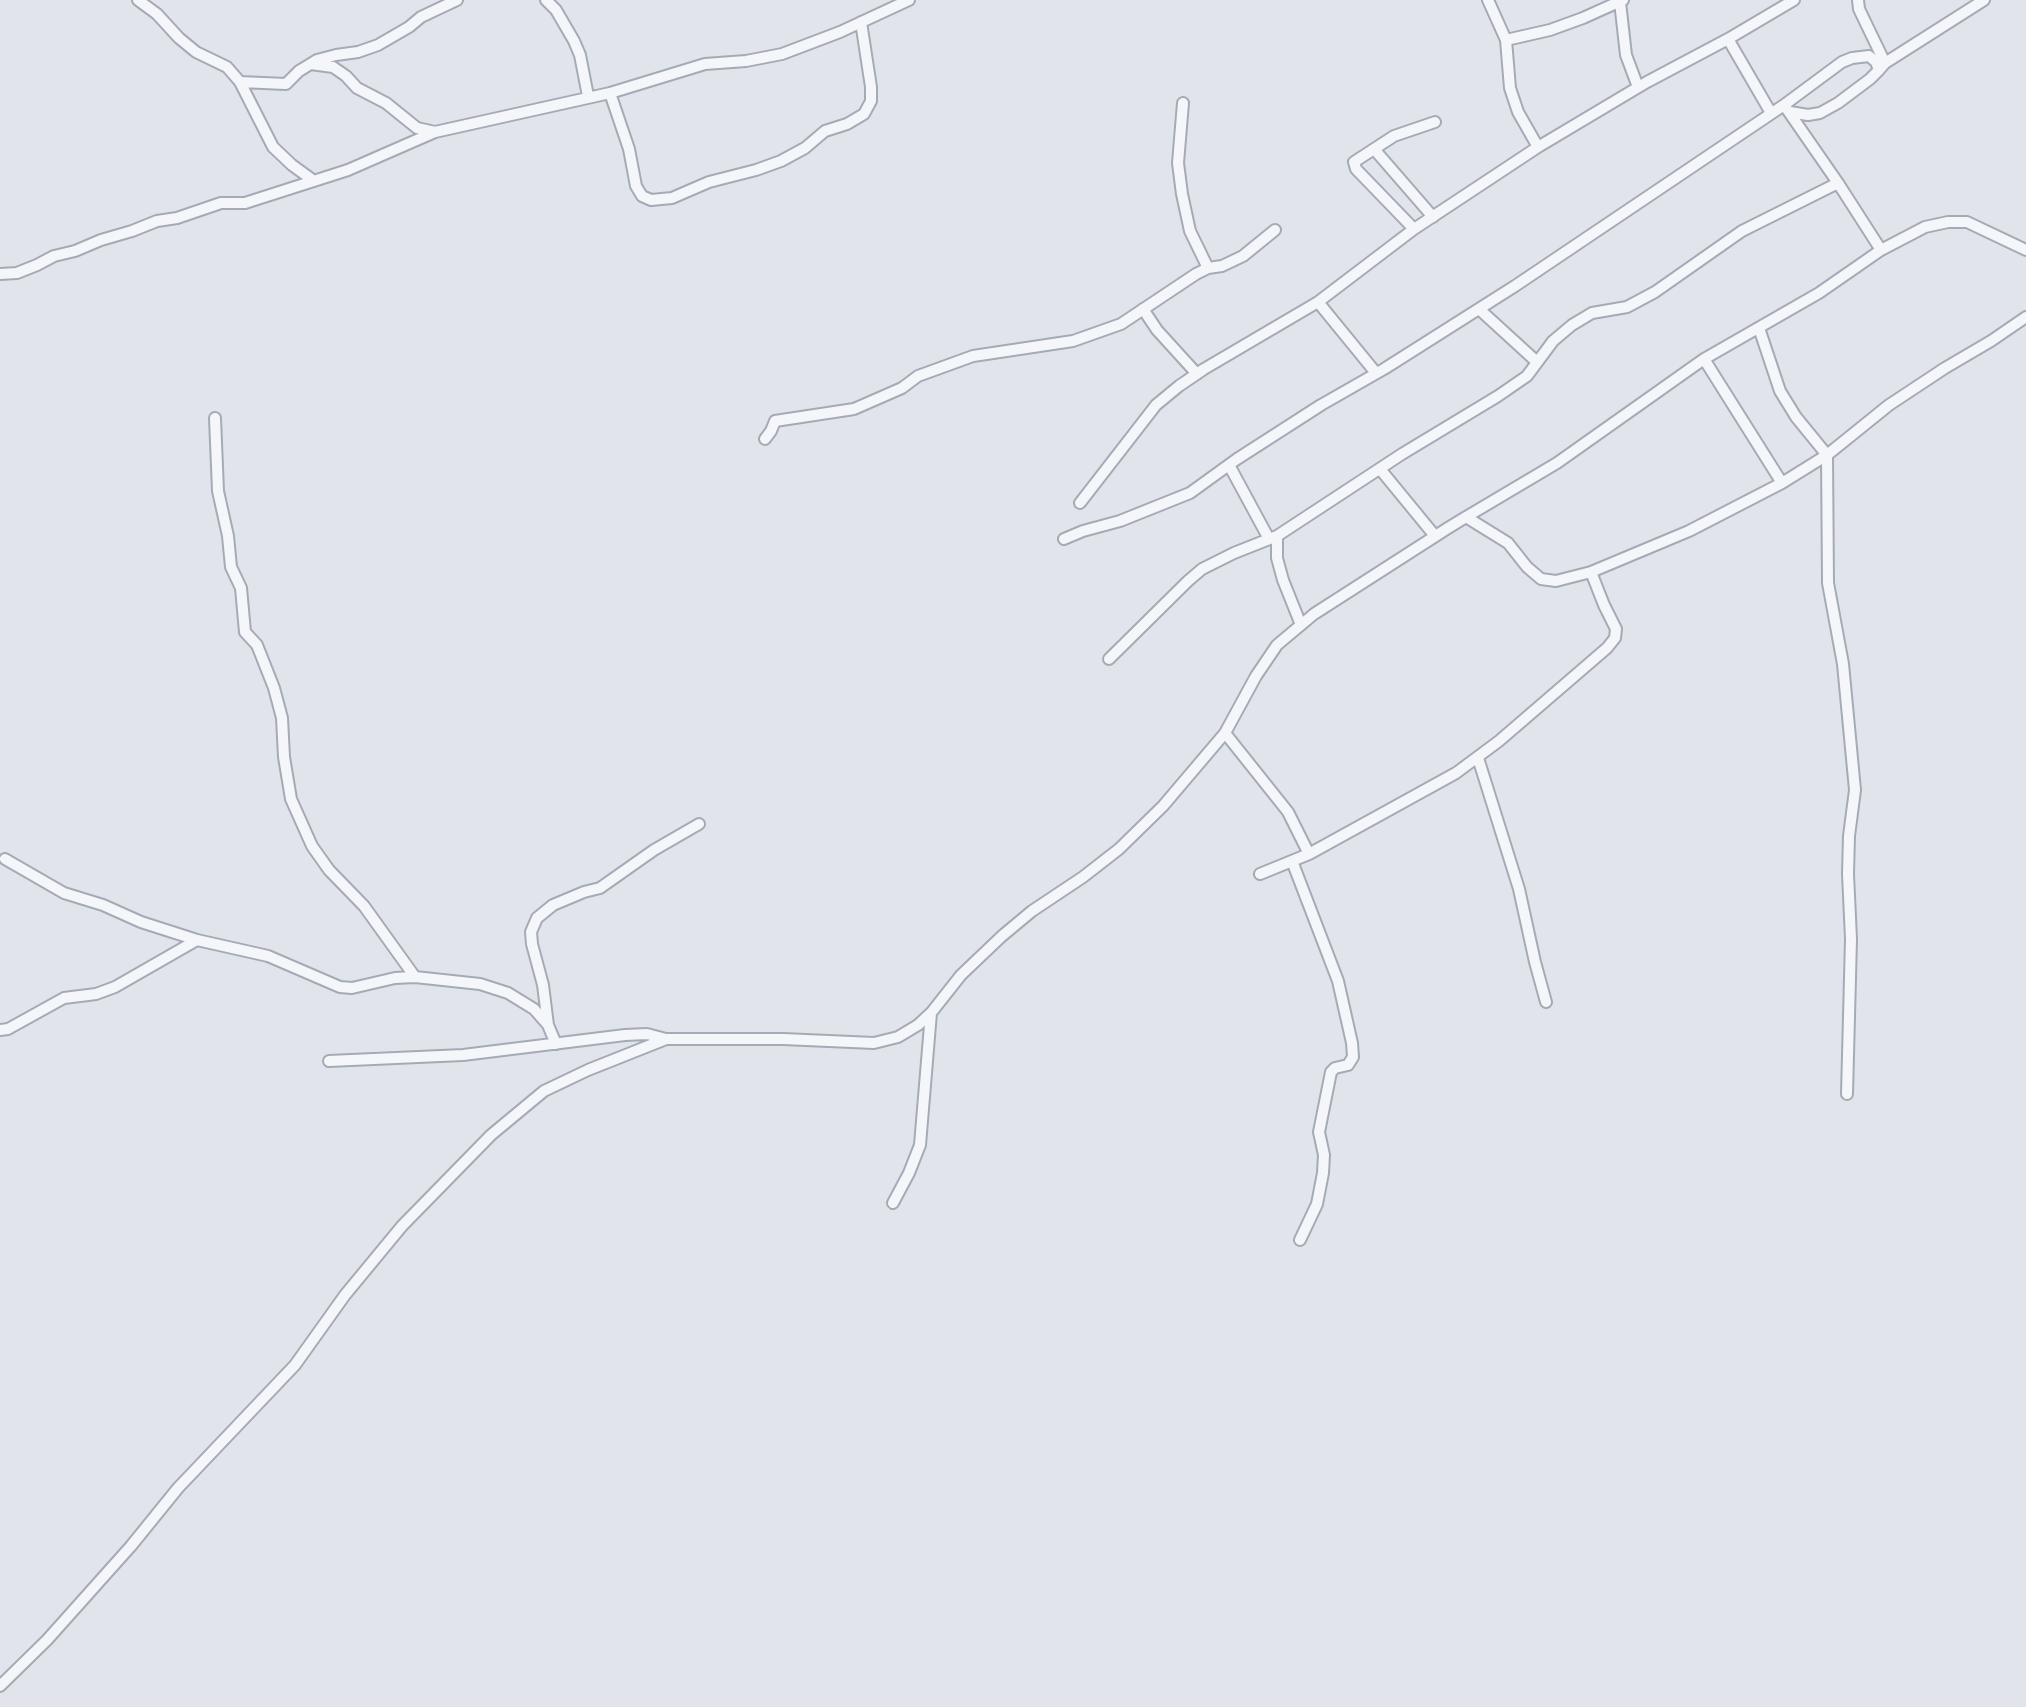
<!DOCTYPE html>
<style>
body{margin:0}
canvas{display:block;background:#e1e5eb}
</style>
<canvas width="2026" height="1707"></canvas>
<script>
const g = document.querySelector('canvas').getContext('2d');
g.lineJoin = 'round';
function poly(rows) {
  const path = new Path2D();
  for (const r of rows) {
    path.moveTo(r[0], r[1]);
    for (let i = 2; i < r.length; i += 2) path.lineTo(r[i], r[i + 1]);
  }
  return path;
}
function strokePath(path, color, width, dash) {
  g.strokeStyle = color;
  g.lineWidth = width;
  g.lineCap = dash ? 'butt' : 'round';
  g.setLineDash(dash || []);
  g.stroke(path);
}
const minor = poly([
 [138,0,157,14,179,38,196,52,227,67,240,82,286,84,299,71,317,60,336,55,358,52,378,45,409,27,421,17,457,0],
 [546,0,556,10,574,41,580,55,588,96],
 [1488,0,1506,40,1510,88,1518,112,1538,147],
 [1858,0,1859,9,1885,63],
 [1620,2,1626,55,1638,87],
 [1728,39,1771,113],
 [1506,40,1550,30,1583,18,1623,0],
 [311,64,333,67,346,76,357,88,386,103,417,128,435,132],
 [240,82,273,147,292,165,314,181],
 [610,93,629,149,636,186,642,196,651,200,672,198,709,182,756,170,781,161,805,148,825,131,847,124,864,114,871,101,871,87,861,22],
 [1183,103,1178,163,1182,194,1190,231,1208,268],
 [1784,105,1838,183,1881,250],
 [1790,112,1808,115,1820,113,1838,103,1870,79,1879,70],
 [1374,149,1433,217],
 [1414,229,1356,169,1354,162,1394,136,1435,122],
 [0,274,17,273,37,265,54,256,75,251,101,240,132,231,157,221,177,218,221,203,245,203,348,170,435,132,610,93,705,64,746,61,782,54,840,32,909,0],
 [1318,302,1376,373],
 [1143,309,1157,330,1197,374],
 [1479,309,1537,362],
 [1759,328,1780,391,1796,417,1827,455,1828,583,1843,664,1855,790,1849,836,1848,874,1851,939,1847,1094],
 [1704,359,1782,483],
 [215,418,218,491,228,536,231,567,241,588,245,632,257,645,274,688,282,718,284,757,291,799,312,846,329,870,364,906,415,977],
 [765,439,771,431,775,421,854,409,902,388,918,376,973,356,1073,341,1121,324,1196,274,1208,268,1222,266,1243,256,1275,230],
 [1229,465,1269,539],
 [1380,469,1435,536],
 [1080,503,1156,405,1179,386,1204,369,1318,302,1414,229,1538,147,1647,82,1728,39,1794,0],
 [1466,517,1557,463,1704,359,1819,293,1881,250,1925,227,1948,222,1967,222,2026,250],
 [1277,536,1277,558,1283,580,1301,625],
 [1064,539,1083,531,1120,521,1190,493,1237,459,1321,405,1384,369,1515,286,1784,105,1842,62,1852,58,1869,56,1876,62,1879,70,1885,63,1984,0],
 [1109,659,1188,581,1202,569,1234,553,1277,536,1402,454,1498,396,1527,376,1553,341,1572,325,1592,313,1627,307,1655,292,1742,231,1838,183],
 [1225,733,1288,812,1309,854],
 [1478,758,1519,889,1535,962,1546,1002],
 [5,859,64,893,103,905,141,922,197,940,268,956,340,987,352,988,395,978,415,977,480,984,508,993,534,1009,548,1025,556,1044],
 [1292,861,1338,981,1352,1043,1353,1057,1348,1065,1335,1068,1331,1072,1319,1132,1324,1155,1323,1173,1317,1204,1300,1240],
 [1260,874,1309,854,1456,773,1499,741,1607,648,1615,638,1616,629,1604,605,1591,572],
 [548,1025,543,985,532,944,531,932,537,918,553,905,584,892,600,888,654,850,699,824],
 [0,1030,8,1029,64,998,96,994,115,987,197,940],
 [329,1061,463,1055,625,1035,647,1034,666,1039],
 [893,1203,909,1173,920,1145,931,1013],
 [0,1686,47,1640,131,1546,178,1488,295,1365,345,1295,402,1226,491,1135,544,1091,588,1070,666,1039,783,1039,874,1043,898,1037,918,1025,931,1013,961,975,1002,936,1032,911,1083,877,1119,849,1163,806,1225,733,1256,676,1277,645,1314,614,1448,528,1466,517,1508,543,1527,567,1541,579,1556,581,1591,572,1689,531,1782,483,1827,455,1889,405,1945,368,1991,341,2026,317]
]);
strokePath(minor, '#a5abb6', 14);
strokePath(minor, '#f5f6f9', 10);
</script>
